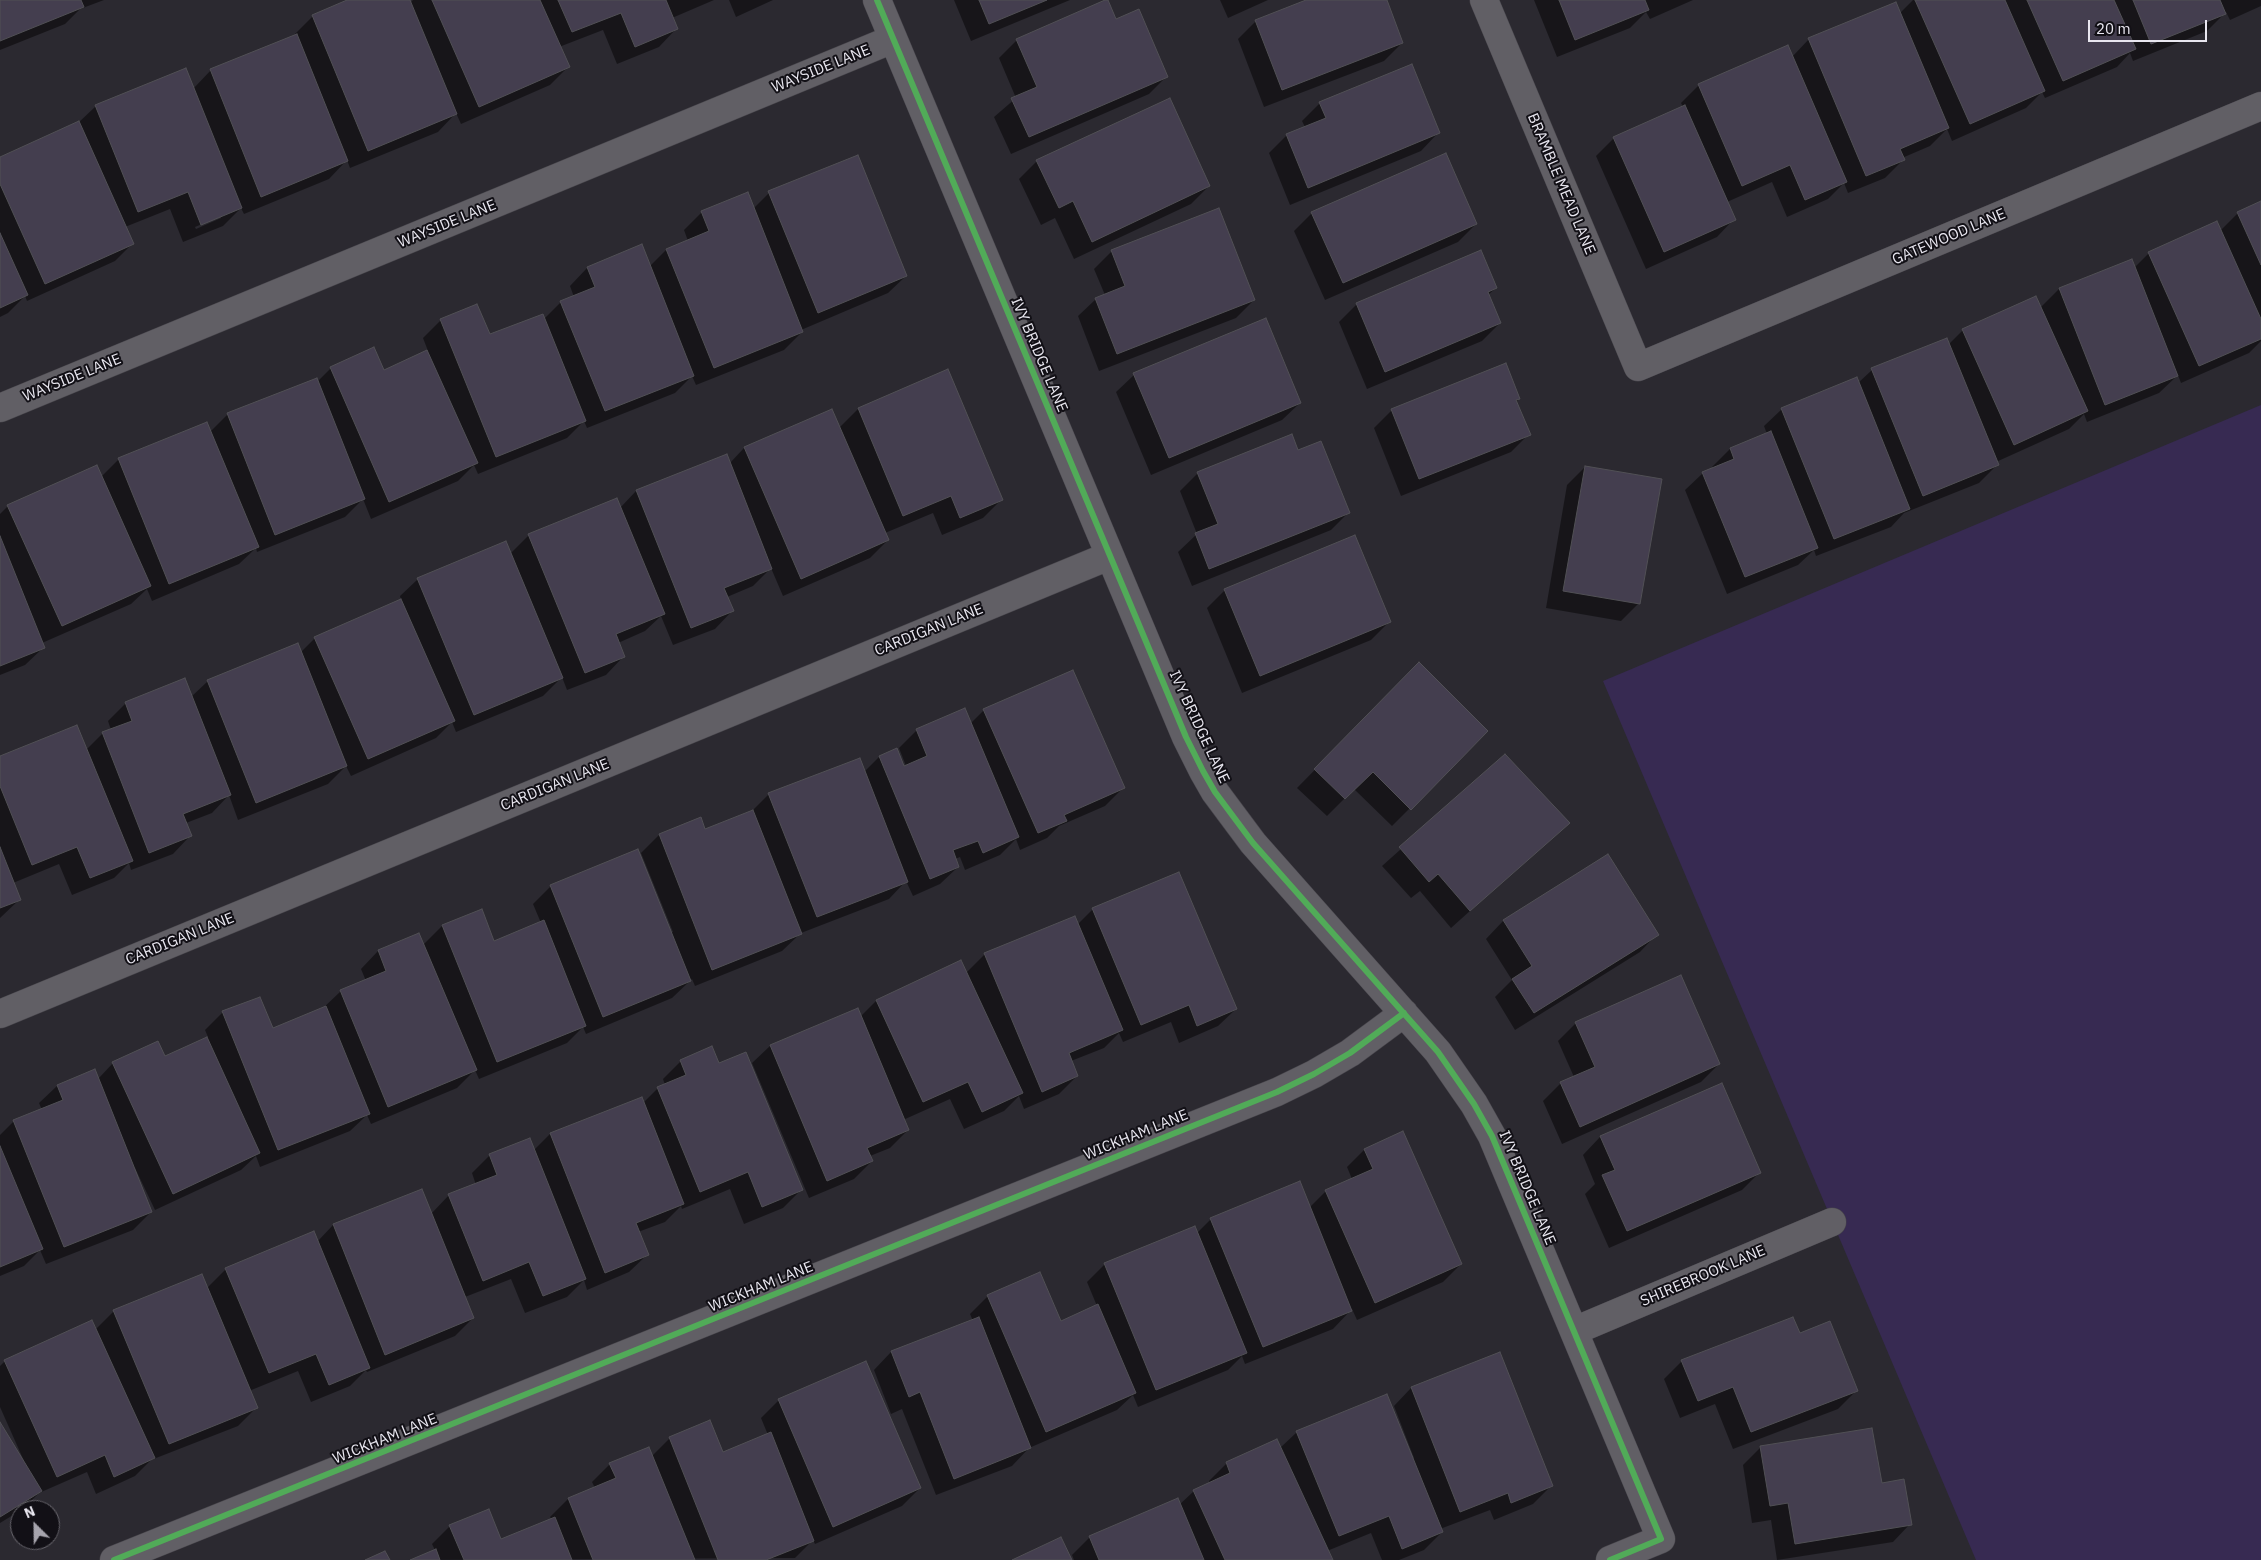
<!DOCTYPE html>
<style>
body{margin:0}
#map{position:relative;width:2261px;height:1560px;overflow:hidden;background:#2b2930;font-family:"IBM Plex Sans",sans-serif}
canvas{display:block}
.north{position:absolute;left:10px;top:1500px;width:50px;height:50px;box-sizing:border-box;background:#121016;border:1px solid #68666d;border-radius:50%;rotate:337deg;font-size:14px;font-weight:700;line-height:20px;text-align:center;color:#e9e7f0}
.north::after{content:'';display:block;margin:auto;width:18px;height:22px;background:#a6a4ad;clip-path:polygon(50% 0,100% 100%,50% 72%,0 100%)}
.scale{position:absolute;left:2088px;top:20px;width:119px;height:22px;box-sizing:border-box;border:2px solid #e9e7f0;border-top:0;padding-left:6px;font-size:15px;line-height:18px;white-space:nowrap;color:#e9e7f0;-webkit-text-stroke:4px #121016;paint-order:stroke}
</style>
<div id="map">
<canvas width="2261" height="1560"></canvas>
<div class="north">N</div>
<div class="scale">20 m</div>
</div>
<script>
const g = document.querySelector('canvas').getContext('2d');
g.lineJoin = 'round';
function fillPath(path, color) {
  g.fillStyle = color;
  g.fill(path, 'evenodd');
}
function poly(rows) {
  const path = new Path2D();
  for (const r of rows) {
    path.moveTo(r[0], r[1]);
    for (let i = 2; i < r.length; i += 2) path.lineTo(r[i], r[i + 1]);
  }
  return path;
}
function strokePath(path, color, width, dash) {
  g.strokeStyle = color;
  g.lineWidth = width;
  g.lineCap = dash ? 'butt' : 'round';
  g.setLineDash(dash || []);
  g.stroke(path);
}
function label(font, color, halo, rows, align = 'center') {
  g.font = font + ' "IBM Plex Sans",sans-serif';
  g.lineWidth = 4;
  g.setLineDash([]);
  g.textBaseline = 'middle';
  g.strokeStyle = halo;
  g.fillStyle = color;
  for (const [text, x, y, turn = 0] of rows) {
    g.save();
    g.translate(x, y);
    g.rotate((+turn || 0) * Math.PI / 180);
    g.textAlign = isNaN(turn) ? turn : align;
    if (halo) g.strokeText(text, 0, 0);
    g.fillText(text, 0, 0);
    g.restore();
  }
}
fillPath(poly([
 [2261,405,2261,1560,1976,1560,1603,681]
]), '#372a52');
fillPath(poly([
 [0,0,104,0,80,9,65,24,0,50],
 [351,0,409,0,410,3,413,0,714,0,672,18,676,29,659,47,617,64,603,30,559,47,568,67,550,85,461,124,456,113,438,132,350,168,347,160,329,179,244,214,241,208,223,226,183,242,170,209,125,227,133,243,115,261,27,301,25,296,8,313,0,317,0,158,78,123,96,106,193,89,211,70,296,36,295,34,313,16],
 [221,216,221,218,196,229,195,227],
 [729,0,773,0,736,17],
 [954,0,1070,0,971,41],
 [1220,0,1268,0,1228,18],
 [1309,0,1386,0,1402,43,1384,61,1264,107,1238,39,1256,21],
 [1534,0,1693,0,1650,19,1646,12,1630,28,1557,57],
 [1913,0,2261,0,2261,6,2230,20,2226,12,2207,31,2133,61,2130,53,2117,67,2045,98,2042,92,2026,108,1952,141,1947,129,1930,146,1902,158,1903,160,1885,178,1848,193,1844,183,1828,199,1787,217,1772,182,1727,202,1734,219,1717,237,1646,269,1596,156,1614,138,1683,107,1681,103,1699,85,1792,57,1809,39,1900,13],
 [1107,1,1115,21,1167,76,1149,94,1011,154,994,117,1016,98,999,58,1017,40],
 [1320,103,1438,133,1421,151,1290,205,1269,153,1287,135,1305,127,1302,121],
 [1037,161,1209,186,1191,204,1074,259,1055,218,1041,225,1019,179],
 [769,193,906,276,888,293,801,330,802,332,784,350,696,385,692,376,675,393,587,428,584,421,567,438,478,474,474,465,458,481,371,519,363,499,345,517,257,552,256,548,239,564,152,601,147,589,131,604,42,643,43,648,25,665,0,675,0,514,8,506,101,477,119,459,210,432,228,414,317,382,331,368,384,372,428,351,423,338,441,320,490,336,544,319,561,302,574,297,570,286,587,268,641,246,649,267,666,250,688,241,684,230,702,212,753,209],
 [2261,203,2261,341,2249,353,2181,383,2178,375,2159,393,2087,422,2084,414,2069,429,1996,462,1997,465,1979,483,1904,513,1891,527,1816,556,1814,550,1798,565,1727,594,1685,490,1703,473,1713,469,1712,467,1730,449,1767,434,1764,426,1782,409,1858,383,1872,370,1948,345,1963,330,2040,308,2059,289,2131,261,2134,268,2149,253,2220,231,2238,213],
 [1312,213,1476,224,1458,242,1325,300,1294,231],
 [1112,251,1254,300,1236,318,1099,371,1078,316,1096,299,1105,295,1094,269],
 [1496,288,1488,295,1500,323,1482,341,1367,389,1339,322,1357,304],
 [1134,375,1300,403,1282,420,1151,475,1116,392],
 [1519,399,1516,402,1529,434,1511,452,1401,496,1374,428,1392,410],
 [858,409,1001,500,983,518,942,535,933,513,885,533,888,540,870,558,783,596,771,568,753,586,727,597,732,611,715,629,673,645,661,616,645,631,618,643,623,657,606,675,567,690,562,677,543,696,456,732,452,722,436,738,351,776,346,766,328,784,238,820,229,795,212,813,186,823,190,836,173,854,131,870,129,863,114,878,72,895,59,864,13,883,19,900,0,918,0,757,86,750,103,733,111,730,108,721,126,703,191,697,208,681,300,653,315,638,401,600,400,596,418,579,510,554,529,535,620,508,636,491,726,456,729,464,744,448,831,411,839,428],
 [1298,452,1349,512,1331,530,1192,586,1178,552,1197,534,1180,491,1198,473],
 [1585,467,1639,603,1621,621,1546,608,1567,485],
 [1225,590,1389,622,1371,640,1242,693,1207,608],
 [1419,664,1487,731,1392,826,1354,789,1327,816,1297,788],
 [984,710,1123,788,1105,806,1059,826,1047,838,1020,850,1016,839,1000,855,965,870,960,857,955,859,958,867,940,884,913,896,906,881,889,899,801,933,782,951,695,986,692,979,672,998,586,1034,583,1027,567,1043,479,1079,475,1070,457,1088,371,1124,367,1115,350,1131,260,1167,256,1156,241,1170,155,1210,135,1168,133,1169,151,1212,133,1230,46,1264,40,1250,24,1266,0,1276,0,1135,14,1121,42,1110,39,1103,57,1086,94,1071,98,1079,113,1063,164,1057,208,1037,205,1030,223,1012,272,1029,322,1009,341,991,366,981,361,969,378,951,419,934,423,945,442,926,481,911,494,942,541,923,533,904,551,886,671,933,673,932,641,853,659,835,700,819,704,831,752,811,769,794,864,772,879,757,903,767,906,766,899,748,917,730,970,724],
 [1505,756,1568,823,1451,928,1420,891,1411,898,1382,866],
 [1608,856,1657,934,1640,952,1515,1030,1495,997,1512,980,1486,939,1503,921],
 [1178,873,1236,1009,1218,1026,1179,1043,1171,1022,1123,1042,1119,1033,1104,1048,1071,1061,1077,1076,1059,1094,1024,1109,1019,1096,1004,1111,964,1129,950,1099,903,1120,908,1130,890,1148,870,1156,872,1161,854,1179,809,1198,752,1063,770,1046,860,1017,876,1001,961,962,966,973,985,954,1077,925,1093,909],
 [1576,1023,1719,1064,1701,1082,1562,1144,1543,1101,1561,1083,1574,1077,1558,1041],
 [681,1061,718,1065,801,1190,783,1208,744,1224,730,1189,682,1209,681,1206,665,1222,638,1232,647,1255,629,1272,587,1290,584,1280,567,1297,525,1313,511,1279,465,1297,473,1318,455,1336,367,1372,366,1370,350,1386,311,1402,298,1371,249,1391,256,1408,238,1426,151,1460,135,1476,96,1494,87,1472,39,1493,23,1509,0,1523,0,1424,23,1461,24,1461,0,1407,0,1366,5,1361,95,1330,114,1311,207,1288,226,1269,317,1242,333,1225,421,1190,431,1214,449,1195,476,1185,472,1173,490,1155,534,1150,550,1134,641,1098,643,1103,658,1088,665,1085,663,1079],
 [1722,1084,1760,1172,1742,1190,1609,1248,1585,1194,1595,1184,1583,1155,1600,1137],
 [1364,1150,1461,1264,1443,1282,1357,1320,1352,1309,1333,1329,1245,1364,1242,1356,1228,1370,1138,1407,1133,1395,1117,1410,1029,1448,1012,1466,936,1495,902,1409,891,1414,874,1370,891,1352,973,1321,970,1314,988,1296,1060,1322,1097,1306,1087,1282,1105,1264,1196,1234,1211,1219,1309,1208,1326,1191,1352,1179,1347,1167],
 [1799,1335,1856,1391,1838,1409,1733,1449,1715,1404,1680,1418,1664,1379,1682,1361],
 [865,1362,920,1488,902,1506,815,1544,813,1540,795,1558,413,1560,435,1550,432,1544,450,1526,501,1540,552,1520,550,1517,568,1499,595,1488,592,1482,610,1464,652,1456,670,1438,722,1454,768,1435,761,1418,779,1400],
 [1411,1388,1551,1486,1533,1504,1494,1520,1490,1510,1440,1529,1442,1532,1424,1550,1399,1560,1382,1560,1371,1533,1327,1551,1331,1560,1074,1560,1072,1555,1090,1537,1179,1505,1194,1491,1210,1484,1209,1481,1227,1463,1280,1448,1297,1432,1414,1458,1394,1406],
 [1761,1447,1880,1485,1910,1524,1893,1542,1777,1560,1771,1520,1752,1523,1743,1465]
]), '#0007');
const building = poly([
 [0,0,81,0,84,7,0,41,0,0],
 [347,0,410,0,457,114,368,151,312,15,347,0],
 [432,0,540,0,570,67,479,107,432,0],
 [558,0,666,0,678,29,635,47,621,13,572,32,558,0],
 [979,0,1047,0,989,24,979,0],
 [1105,0,1108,0,1116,19,1139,9,1168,77,1029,137,1011,98,1037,87,1016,39,1105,0],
 [1306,0,1387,0,1403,43,1282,90,1255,20,1306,0],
 [1559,0,1645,0,1649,10,1575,40,1559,0],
 [1915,0,2005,0,2045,91,1970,124,1915,0],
 [2027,0,2114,0,2136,49,2063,81,2027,0],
 [2133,0,2220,0,2226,14,2151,44,2133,0],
 [1896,2,1949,128,1900,149,1905,160,1866,176,1808,38,1896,2],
 [297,34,348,161,261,197,210,69,297,34],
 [1788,45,1847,182,1805,200,1790,165,1742,186,1698,84,1788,45],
 [1412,64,1440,133,1308,188,1286,134,1326,118,1319,102,1412,64],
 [186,68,242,208,201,225,188,192,138,212,95,105,186,68],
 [1170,98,1210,186,1092,242,1073,201,1059,208,1036,160,1170,98],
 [1685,105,1736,220,1664,252,1613,137,1685,105],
 [79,121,134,244,45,284,0,184,0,157,79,121],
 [1446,153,1477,224,1343,283,1311,212,1446,153],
 [858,155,907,276,818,313,768,191,858,155],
 [748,192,803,332,714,368,666,249,709,231,701,211,748,192],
 [2261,201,2261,265,2237,212,2261,201],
 [1219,208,1255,300,1117,354,1095,298,1125,286,1111,250,1219,208],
 [2217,221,2261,319,2261,339,2199,366,2148,252,2217,221],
 [0,233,28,295,0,308,0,233],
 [642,244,694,376,605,411,560,301,595,287,587,267,642,244],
 [1481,250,1497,288,1488,292,1501,323,1385,372,1356,303,1481,250],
 [2132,259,2178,376,2105,405,2059,288,2132,259],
 [2036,296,2088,411,2014,445,1962,329,2036,296],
 [477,304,490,334,543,314,586,421,496,457,440,319,477,304],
 [1266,318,1301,403,1169,458,1133,373,1266,318],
 [1947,338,1999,465,1923,496,1871,368,1947,338],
 [374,347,384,370,427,350,478,463,389,502,330,367,374,347],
 [1506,363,1520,399,1516,400,1531,435,1419,479,1391,409,1506,363],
 [948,369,1003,500,960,518,951,496,903,516,858,408,948,369],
 [1857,377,1910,509,1834,539,1781,408,1857,377],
 [317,378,365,499,275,535,227,413,317,378],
 [832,409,889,540,801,579,744,447,832,409],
 [207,422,259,547,169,584,118,458,207,422],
 [1771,431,1818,548,1745,577,1702,472,1734,459,1730,448,1771,431],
 [1292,434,1298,450,1321,441,1350,513,1209,569,1195,533,1218,524,1197,472,1292,434],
 [727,454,772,569,724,588,734,611,691,628,636,490,727,454],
 [97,465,151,586,62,626,7,505,97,465],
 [1585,466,1662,479,1640,604,1563,591,1585,466],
 [617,498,665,614,616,634,625,657,585,673,528,534,617,498],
 [1355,535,1391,622,1260,676,1224,589,1355,535],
 [0,536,45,648,0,666,0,536],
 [506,541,563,678,474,715,417,578,506,541],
 [401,599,455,721,368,759,314,637,401,599],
 [298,643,347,766,256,803,207,680,298,643],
 [1419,662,1488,731,1411,810,1373,772,1345,799,1314,769,1419,662],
 [1073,670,1125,788,1064,815,1067,821,1038,833,983,709,1073,670],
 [185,678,231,795,183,814,192,836,149,853,102,732,132,721,125,702,185,678],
 [965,708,1019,837,983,853,978,841,953,850,959,867,930,879,879,756,897,748,904,766,927,756,916,729,965,708],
 [77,725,133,861,90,878,77,847,32,865,0,786,0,756,77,725],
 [1505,754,1570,823,1470,911,1438,874,1429,882,1399,847,1505,754],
 [860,758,908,882,817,917,768,793,860,758],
 [753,810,802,934,712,970,659,834,701,817,705,829,753,810],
 [0,847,21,900,0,908,0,847],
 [638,849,691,981,603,1017,550,885,638,849],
 [1608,854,1659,935,1534,1013,1512,979,1532,966,1503,920,1608,854],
 [1179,872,1237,1009,1197,1026,1189,1005,1141,1025,1092,908,1179,872],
 [482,909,494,941,544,920,586,1026,497,1062,442,925,482,909],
 [1075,916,1123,1030,1069,1053,1078,1076,1042,1092,984,953,1075,916],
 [419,933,477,1070,388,1107,340,990,386,971,378,950,419,933],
 [961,960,1023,1093,982,1112,968,1082,923,1102,876,1000,961,960],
 [1681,975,1720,1064,1580,1127,1560,1082,1595,1067,1575,1022,1681,975],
 [260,997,273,1028,326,1006,370,1114,278,1150,222,1011,260,997],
 [858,1008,909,1130,867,1148,873,1161,827,1181,770,1045,858,1008],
 [207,1037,260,1153,173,1194,112,1062,158,1041,165,1056,207,1037],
 [712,1046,719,1063,746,1052,803,1190,762,1207,748,1172,700,1192,657,1087,686,1075,680,1060,712,1046],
 [95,1069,152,1212,64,1247,13,1120,63,1100,57,1085,95,1069],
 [1722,1083,1761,1173,1627,1231,1602,1175,1615,1170,1600,1136,1722,1083],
 [642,1097,684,1204,636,1223,649,1255,605,1273,550,1133,642,1097],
 [1403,1131,1462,1264,1375,1303,1325,1190,1373,1169,1364,1149,1403,1131],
 [530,1138,586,1279,543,1296,529,1262,483,1281,448,1194,497,1175,489,1154,530,1138],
 [0,1146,43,1249,0,1267,0,1146],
 [1300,1181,1352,1311,1263,1347,1210,1218,1300,1181],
 [422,1189,474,1318,385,1355,333,1224,422,1189],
 [1195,1226,1247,1353,1156,1390,1104,1263,1195,1226],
 [314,1231,370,1368,329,1385,316,1354,269,1373,225,1268,314,1231],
 [1040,1272,1061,1321,1098,1304,1136,1393,1046,1432,987,1295,1040,1272],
 [202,1274,258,1408,169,1444,113,1310,202,1274],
 [979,1317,1031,1448,954,1479,920,1392,909,1397,891,1351,979,1317],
 [1793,1317,1800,1333,1830,1321,1858,1391,1751,1432,1733,1387,1698,1401,1681,1360,1793,1317],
 [92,1320,155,1458,114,1477,105,1455,57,1477,4,1360,92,1320],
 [1500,1352,1553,1486,1511,1503,1508,1493,1460,1512,1411,1387,1500,1352],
 [866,1361,921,1488,833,1527,778,1399,866,1361],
 [1387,1394,1443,1532,1402,1549,1389,1516,1339,1536,1296,1431,1387,1394],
 [710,1420,723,1452,771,1432,814,1541,766,1560,718,1560,669,1437,710,1420],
 [0,1422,42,1491,0,1517,0,1422],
 [1872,1428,1882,1483,1904,1479,1912,1525,1795,1544,1788,1503,1770,1506,1760,1446,1872,1428],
 [1277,1439,1333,1560,1225,1560,1193,1490,1230,1473,1226,1462,1277,1439],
 [649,1447,695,1560,593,1560,568,1498,616,1478,609,1463,649,1447],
 [1178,1498,1204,1560,1099,1560,1089,1536,1178,1498],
 [489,1509,501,1539,555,1517,572,1560,464,1560,449,1525,489,1509],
 [1061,1537,1072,1560,1012,1560,1061,1537],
 [436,1549,440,1560,410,1560,436,1549],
 [385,1551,390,1560,365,1560,385,1551]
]);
fillPath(building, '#443e4f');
strokePath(building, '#515055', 1);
const minor = poly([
 [877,0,1186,737,1203,771,1215,792,1253,843,1438,1052,1474,1104,1492,1136,1661,1539,1610,1560],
 [1484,0,1638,367,2261,106],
 [0,408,893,39],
 [0,1014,1109,556],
 [1574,1331,1832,1222],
 [114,1560,1277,1092,1314,1074,1350,1053,1404,1013]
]);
strokePath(minor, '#47454b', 29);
strokePath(minor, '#615f65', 28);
strokePath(poly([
 [877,0,1186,737,1203,771,1215,792,1253,843,1438,1052,1474,1104,1492,1136,1661,1539,1610,1560],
 [114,1560,1277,1092,1314,1074,1350,1053,1404,1013]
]), '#51ab58', 6);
label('15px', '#e9e7f0', '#121016', [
 ["WAYSIDE LANE",821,69,-22],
 ["BRAMBLE MEAD LANE",1561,184,67],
 ["WAYSIDE LANE",447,224,-22],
 ["GATEWOOD LANE",1949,237,-23],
 ["IVY BRIDGE LANE",1039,355,67],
 ["WAYSIDE LANE",72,378,-22],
 ["CARDIGAN LANE",929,630,-22],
 ["IVY BRIDGE LANE",1199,727,65],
 ["CARDIGAN LANE",555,785,-22],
 ["CARDIGAN LANE",180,939,-22],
 ["WICKHAM LANE",1136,1135,-22],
 ["IVY BRIDGE LANE",1527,1188,67],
 ["SHIREBROOK LANE",1703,1276,-23],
 ["WICKHAM LANE",761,1287,-22],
 ["WICKHAM LANE",385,1439,-22]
]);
</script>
